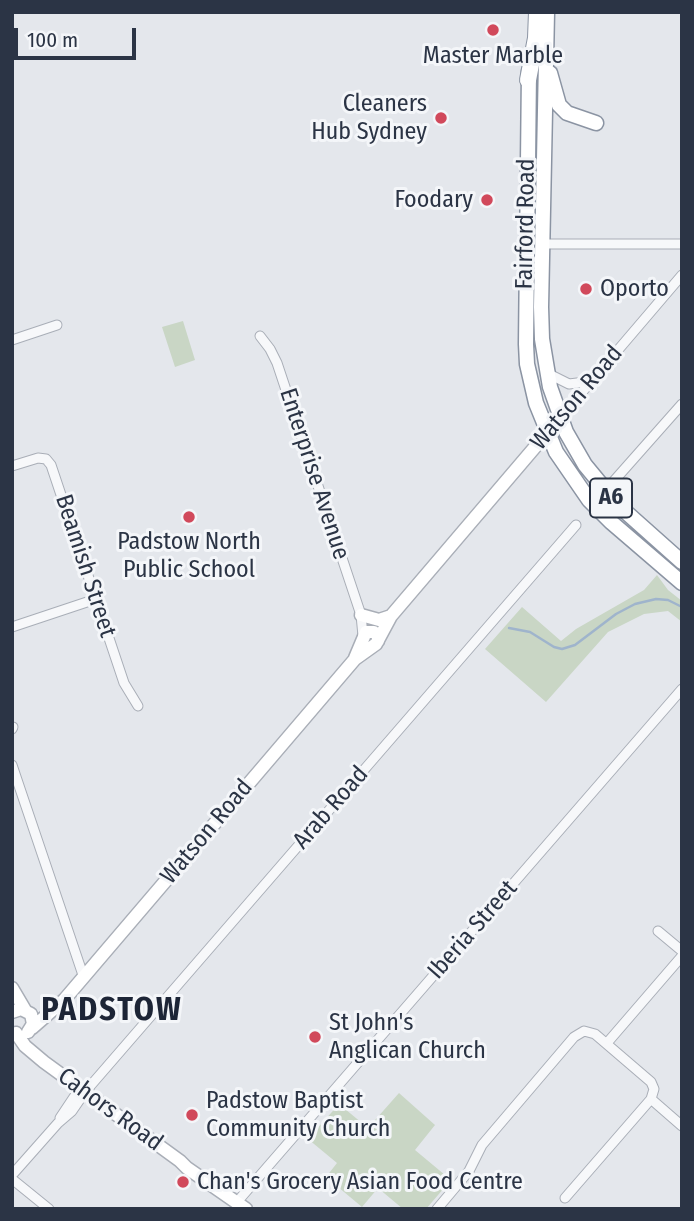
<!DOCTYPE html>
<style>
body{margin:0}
#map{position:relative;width:694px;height:1221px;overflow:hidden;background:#e4e7ec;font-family:"Fira Sans Condensed",sans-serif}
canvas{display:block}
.frame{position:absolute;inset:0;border:14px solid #2b3445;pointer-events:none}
.scale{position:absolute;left:14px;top:28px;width:122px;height:32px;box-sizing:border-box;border:4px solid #2b3445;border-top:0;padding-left:9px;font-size:21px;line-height:24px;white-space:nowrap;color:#2b3445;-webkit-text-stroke:5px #f4f6f9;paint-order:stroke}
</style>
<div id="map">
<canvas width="694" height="1221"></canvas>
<div class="frame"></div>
<div class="scale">100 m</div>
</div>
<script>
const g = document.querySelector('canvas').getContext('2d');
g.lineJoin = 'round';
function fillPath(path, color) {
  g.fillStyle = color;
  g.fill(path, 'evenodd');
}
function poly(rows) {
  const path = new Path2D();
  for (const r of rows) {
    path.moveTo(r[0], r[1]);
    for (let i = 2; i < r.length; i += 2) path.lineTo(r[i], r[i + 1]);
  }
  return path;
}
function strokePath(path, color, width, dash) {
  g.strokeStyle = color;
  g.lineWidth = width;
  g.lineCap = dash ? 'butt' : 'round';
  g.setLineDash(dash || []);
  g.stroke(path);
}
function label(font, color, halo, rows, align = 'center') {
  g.font = font + ' "Fira Sans Condensed",sans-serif';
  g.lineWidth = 6;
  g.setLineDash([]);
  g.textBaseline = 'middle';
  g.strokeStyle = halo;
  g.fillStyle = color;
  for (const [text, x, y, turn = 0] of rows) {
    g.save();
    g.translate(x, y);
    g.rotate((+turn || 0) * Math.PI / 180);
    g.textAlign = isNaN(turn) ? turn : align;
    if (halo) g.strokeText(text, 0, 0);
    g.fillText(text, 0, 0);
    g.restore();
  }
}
fillPath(poly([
 [183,321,195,360,175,367,162,327],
 [657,575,668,590,682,601,682,622,668,611,644,614,608,632,546,702,485,649,522,607,561,641,576,629,644,590],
 [399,1093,435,1125,415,1150,451,1180,426,1209,403,1209,378,1188,362,1207,326,1177,337,1163,308,1139,339,1104,368,1128]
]), '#c9d6c5');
strokePath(poly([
 [509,628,530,632,554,647,562,649,575,645,616,614,635,604,656,599,668,600,682,607]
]), '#9fb4cc', 2.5);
const minor = poly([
 [542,244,682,244],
 [260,336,270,349,277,363,361,615,363,636],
 [12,340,57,325],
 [547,373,569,384,585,382,593,377],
 [560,418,682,275],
 [12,466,38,458,46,459,51,465,124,683,138,706],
 [605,491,682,404],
 [12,627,96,599],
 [12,729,13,727],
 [12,765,84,978],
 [658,931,682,951],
 [607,1043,682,956],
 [60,1118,74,1097,85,1092],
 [12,1175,58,1123,72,1111,85,1092,576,525],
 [12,1179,49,1209],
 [565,1198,651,1099],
 [237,1202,682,689],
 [437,1209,469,1171,482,1145,574,1037,584,1031,595,1034,651,1082,654,1089,651,1099,682,1126]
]);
const secondary = poly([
 [361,615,379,620,391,616],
 [355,658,366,632,374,632,378,636,378,641],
 [12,988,25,1010],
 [12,1012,21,1009,31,1014,33,1024,28,1032],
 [32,1028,64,1000,355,659,376,644,391,616,547,433],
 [16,1033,25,1046,44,1062,180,1161,187,1168,246,1209]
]);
const trunk = poly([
 [547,12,541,307,542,339,550,387,566,432,585,465,618,505,682,562],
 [529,71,526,344,527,364,536,403,556,452,589,500,611,522,682,583],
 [550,73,559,105,567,113,596,123]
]);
const motorway = poly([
 [528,80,536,38,537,12]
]);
strokePath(minor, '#a9aeb7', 11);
strokePath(secondary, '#a9aeb7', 15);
strokePath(trunk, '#8b94a3', 17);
strokePath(motorway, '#8b94a3', 18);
strokePath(minor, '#f7f8fa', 9);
strokePath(secondary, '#fff', 12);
strokePath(trunk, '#fff', 14);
strokePath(motorway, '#fff', 16);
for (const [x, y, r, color] of [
 [493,30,7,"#d1495b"],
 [441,118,7,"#d1495b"],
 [487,200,7,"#d1495b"],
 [586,289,7,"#d1495b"],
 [189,517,7,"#d1495b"],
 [315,1037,7,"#d1495b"],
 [192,1115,7,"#d1495b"],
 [183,1182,7,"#d1495b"]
]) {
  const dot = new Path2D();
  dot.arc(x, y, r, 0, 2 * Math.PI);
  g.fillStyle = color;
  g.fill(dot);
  strokePath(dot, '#f4f6f9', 2.5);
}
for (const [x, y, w] of [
 [611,498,42]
]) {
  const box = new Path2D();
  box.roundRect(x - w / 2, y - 19.5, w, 39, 5);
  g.fillStyle = '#f4f6f9';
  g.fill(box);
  strokePath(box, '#2b3445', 2);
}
label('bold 23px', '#2b3445', null, [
 ["A6",611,498]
]);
label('24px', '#2b3445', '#f4f6f9', [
 ["Master Marble",493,56,"center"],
 ["Cleaners",427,104,"right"],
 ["Hub Sydney",427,132,"right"],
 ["Foodary",473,200,"right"],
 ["Oporto",600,289],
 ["Padstow North",189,542,"center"],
 ["Public School",189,570,"center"],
 ["St John's",329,1023],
 ["Anglican Church",329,1051],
 ["Padstow Baptist",206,1101],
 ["Community Church",206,1129],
 ["Chan's Grocery Asian Food Centre",197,1182]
], 'left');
label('24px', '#2b3445', '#f4f6f9', [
 ["Fairford Road",526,224,-89],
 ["Watson Road",577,398,-50],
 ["Enterprise Avenue",314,474,72],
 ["Beamish Street",85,566,72],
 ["Arab Road",331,808,-49],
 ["Watson Road",207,832,-50],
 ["Iberia Street",473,930,-49],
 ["Cahors Road",110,1110,36]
]);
g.letterSpacing = '2px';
label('bold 32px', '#1d2536', '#f4f6f9', [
 ["PADSTOW",112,1011]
]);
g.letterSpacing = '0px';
</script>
